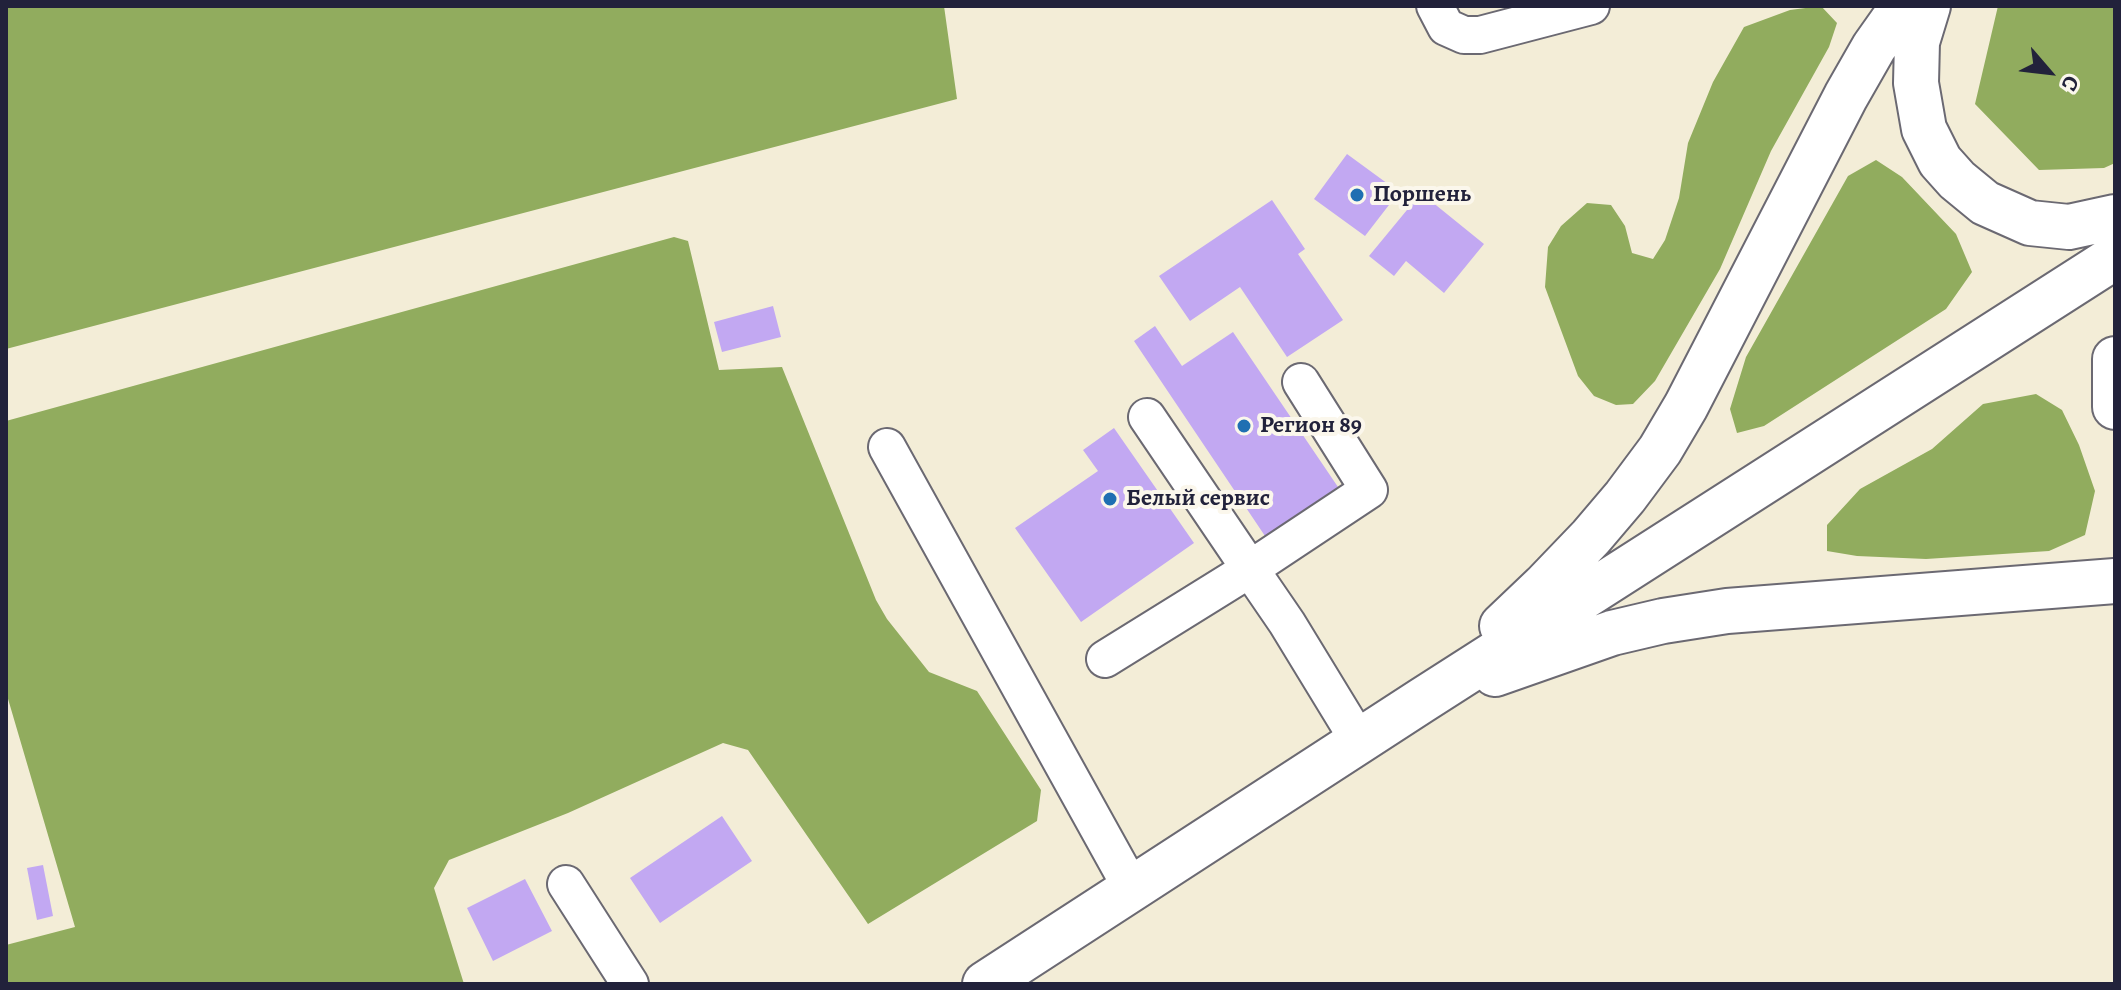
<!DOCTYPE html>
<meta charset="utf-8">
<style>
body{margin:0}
#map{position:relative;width:2121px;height:990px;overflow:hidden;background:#f3edd7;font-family:Alegreya,serif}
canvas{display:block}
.frame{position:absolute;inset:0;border:8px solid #22223b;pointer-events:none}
.north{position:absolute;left:2009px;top:32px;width:80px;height:80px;-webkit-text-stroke:6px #fbf7ec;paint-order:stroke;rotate:118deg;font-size:22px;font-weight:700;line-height:32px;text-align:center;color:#22223b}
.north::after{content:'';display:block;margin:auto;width:28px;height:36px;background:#22223b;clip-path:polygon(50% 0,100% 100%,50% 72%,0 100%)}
</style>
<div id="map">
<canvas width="2121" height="990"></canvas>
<div class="frame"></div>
<div class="north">С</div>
</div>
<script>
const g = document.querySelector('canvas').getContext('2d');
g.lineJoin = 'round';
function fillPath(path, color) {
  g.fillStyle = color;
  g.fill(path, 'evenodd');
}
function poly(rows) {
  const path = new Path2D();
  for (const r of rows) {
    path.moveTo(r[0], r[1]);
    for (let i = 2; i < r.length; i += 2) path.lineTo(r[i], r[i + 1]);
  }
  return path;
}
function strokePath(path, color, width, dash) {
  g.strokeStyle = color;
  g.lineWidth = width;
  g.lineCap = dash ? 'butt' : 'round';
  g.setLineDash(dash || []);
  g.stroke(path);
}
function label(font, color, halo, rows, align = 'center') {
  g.font = font + ' Alegreya,serif';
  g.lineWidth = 8;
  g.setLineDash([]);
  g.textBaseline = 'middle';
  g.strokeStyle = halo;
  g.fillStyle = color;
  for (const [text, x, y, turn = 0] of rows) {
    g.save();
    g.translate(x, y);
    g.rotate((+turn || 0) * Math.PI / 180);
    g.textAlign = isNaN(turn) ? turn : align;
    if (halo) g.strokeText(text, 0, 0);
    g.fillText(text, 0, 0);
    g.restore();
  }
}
fillPath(poly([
 [6,6,944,6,957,99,6,349],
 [1821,6,1837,23,1829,47,1771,151,1720,269,1655,381,1633,404,1616,405,1594,396,1578,376,1545,287,1548,247,1561,226,1587,203,1611,205,1625,226,1632,253,1653,259,1665,240,1679,198,1688,143,1713,82,1744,27,1790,10],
 [1998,6,2115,6,2115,163,2104,168,2039,170,1975,104],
 [1876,160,1902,177,1956,234,1972,272,1946,309,1764,426,1737,433,1730,409,1746,357,1848,176],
 [674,237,688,241,719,370,782,367,876,600,887,619,929,672,977,691,1041,790,1037,821,868,924,748,750,723,743,568,813,449,860,434,888,464,984,6,984,6,945,75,927,6,692,6,421],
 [2036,394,2062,410,2079,445,2095,491,2085,535,2049,551,1926,559,1857,556,1827,551,1827,525,1860,489,1932,449,1983,404]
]), '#91ac5e');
fillPath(poly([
 [1347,154,1399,192,1365,236,1314,199],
 [1421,193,1484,244,1444,293,1406,261,1394,276,1369,256],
 [1272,200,1305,249,1298,254,1343,320,1287,357,1240,287,1190,321,1159,276],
 [773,306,781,337,722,352,714,322],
 [1155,326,1182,366,1233,332,1338,487,1265,536,1134,341],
 [1114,428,1194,543,1081,622,1015,528,1098,471,1083,450],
 [722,816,752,861,660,923,630,878],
 [43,865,53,916,37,920,27,868],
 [525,879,552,931,493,961,467,908]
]), '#c2a8f2');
const minor = poly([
 [1435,6,1446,27,1464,35,1480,35,1591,6],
 [1147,417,1250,569,1369,490,1301,382],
 [887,447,1132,889],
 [1105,659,1250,569,1287,623,1359,741],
 [566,884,630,984]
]);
const major = poly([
 [1928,6,1917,42,1916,83,1924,129,1940,161,1957,180,1985,203,2030,223,2069,227,2115,217],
 [2115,359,2115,407],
 [1502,626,1544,586,1591,537,1625,497,1660,450,1686,406,1846,96,1874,47,1903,6],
 [1495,674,1612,633,1663,621,1727,611,2115,581],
 [985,984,1421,701,2115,257]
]);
strokePath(minor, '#6b6972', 40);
strokePath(major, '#6b6972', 48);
strokePath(minor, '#fff', 36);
strokePath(major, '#fff', 44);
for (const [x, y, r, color] of [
 [1357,195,8,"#1f6fb2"],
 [1244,426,8,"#1f6fb2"],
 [1110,499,8,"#1f6fb2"]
]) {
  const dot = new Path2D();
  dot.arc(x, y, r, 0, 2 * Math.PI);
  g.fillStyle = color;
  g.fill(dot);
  strokePath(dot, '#fbf7ec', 3);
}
label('bold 24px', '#22223b', '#fbf7ec', [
 ["Поршень",1373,195],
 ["Регион 89",1260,426],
 ["Белый сервис",1126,499]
], 'left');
</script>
